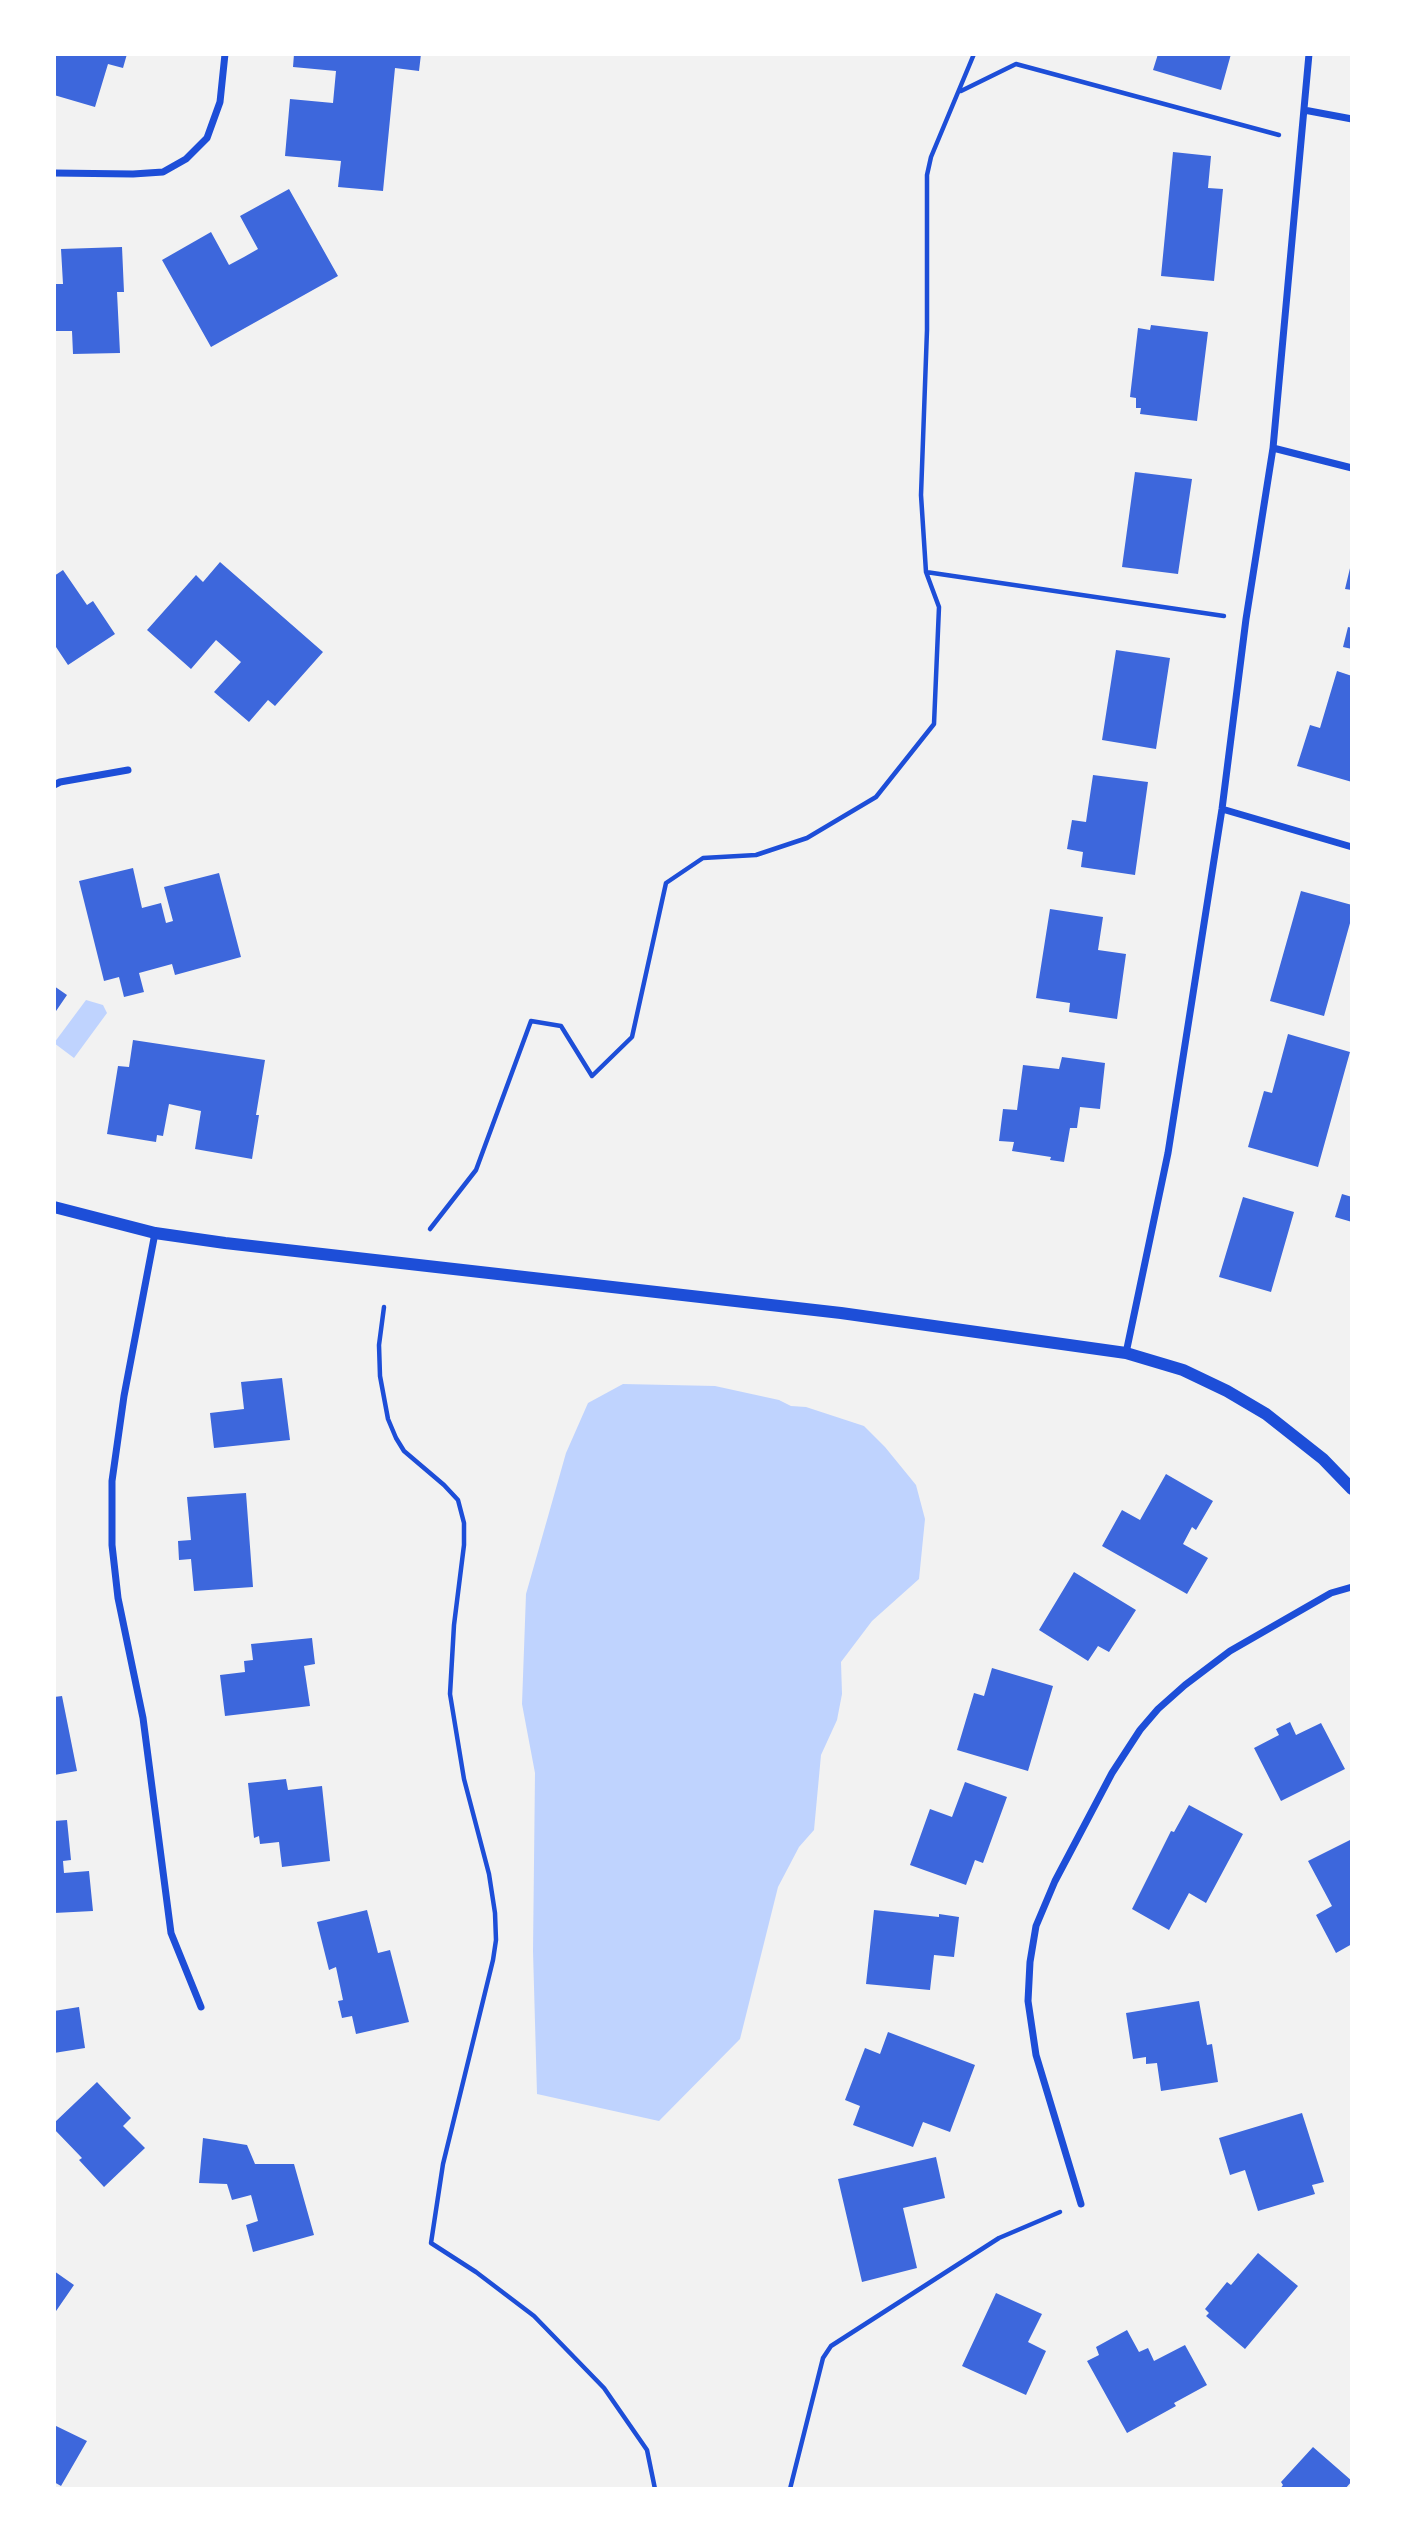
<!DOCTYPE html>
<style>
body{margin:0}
#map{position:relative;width:1406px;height:2543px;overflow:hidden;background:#f2f2f2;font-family:"Public Sans",sans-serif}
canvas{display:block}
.frame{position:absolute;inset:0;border:56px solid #fff;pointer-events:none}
</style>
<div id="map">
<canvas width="1406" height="2543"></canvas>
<div class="frame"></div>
</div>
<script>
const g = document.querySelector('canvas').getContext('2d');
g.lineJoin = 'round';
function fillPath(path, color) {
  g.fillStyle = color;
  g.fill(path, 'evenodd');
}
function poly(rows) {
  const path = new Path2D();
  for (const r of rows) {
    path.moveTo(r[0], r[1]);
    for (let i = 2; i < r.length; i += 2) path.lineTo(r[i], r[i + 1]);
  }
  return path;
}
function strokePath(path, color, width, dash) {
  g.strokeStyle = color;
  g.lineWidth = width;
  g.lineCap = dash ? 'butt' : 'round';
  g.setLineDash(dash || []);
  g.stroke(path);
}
fillPath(poly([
 [86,1000,103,1005,107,1013,74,1058,54,1043],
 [623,1384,715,1386,779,1400,791,1406,806,1407,864,1426,885,1447,916,1485,925,1519,919,1579,872,1621,841,1662,842,1694,837,1720,821,1755,814,1830,799,1847,778,1887,740,2039,659,2121,537,2094,533,1951,535,1773,522,1704,526,1594,566,1453,588,1403]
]), '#bfd3fe');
fillPath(poly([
 [54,54,127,54,123,68,108,64,95,107,54,95],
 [294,54,421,54,419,71,395,68,383,191,338,187,341,161,285,156,290,99,333,103,336,71,293,67],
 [1158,54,1231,54,1221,90,1153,70],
 [1173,152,1211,156,1208,188,1223,189,1214,281,1161,276],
 [289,189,338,276,211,347,162,260,211,232,229,265,244,257,258,249,240,216],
 [122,247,124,292,117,292,120,353,73,354,72,331,54,331,54,284,63,284,61,249],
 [1151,325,1208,332,1197,421,1140,414,1141,408,1136,408,1136,398,1130,397,1138,328,1150,330],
 [1135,472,1192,479,1178,574,1122,567],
 [220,562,323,652,275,706,268,700,249,722,214,692,241,662,216,640,191,669,147,630,196,575,203,582],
 [1351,564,1352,564,1352,590,1345,589],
 [63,570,87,605,93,601,115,634,68,665,54,644,54,576],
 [1348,627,1352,628,1352,649,1343,647],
 [1116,650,1170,658,1156,749,1102,740],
 [1337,671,1352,676,1352,782,1297,766,1310,725,1320,728],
 [1093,775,1148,782,1135,875,1081,867,1083,852,1067,849,1072,820,1086,822],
 [133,868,142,908,161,903,166,923,173,921,164,887,219,873,241,957,175,975,172,964,139,973,144,992,124,997,119,977,104,981,79,881],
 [1301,891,1352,905,1352,916,1324,1016,1270,1001],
 [1050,909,1103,917,1098,950,1126,954,1117,1019,1069,1012,1070,1003,1036,998],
 [54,986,67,995,54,1014],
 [1288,1034,1350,1052,1318,1167,1248,1147,1264,1091,1272,1093],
 [133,1040,265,1060,256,1115,259,1115,252,1159,195,1149,201,1111,169,1104,163,1136,157,1135,156,1142,107,1134,118,1066,129,1067],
 [1062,1057,1105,1063,1100,1109,1080,1107,1077,1128,1070,1128,1064,1162,1050,1160,1051,1157,1012,1151,1014,1142,999,1141,1003,1109,1017,1110,1023,1065,1059,1069],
 [1342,1194,1352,1197,1352,1222,1335,1217],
 [1243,1197,1294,1212,1271,1292,1219,1277],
 [282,1378,290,1440,214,1448,210,1413,244,1409,241,1382],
 [1166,1474,1213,1501,1196,1530,1192,1527,1183,1544,1208,1558,1187,1594,1102,1546,1122,1510,1140,1520],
 [246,1493,253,1587,194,1591,191,1559,179,1560,178,1541,191,1540,187,1497],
 [1074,1572,1136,1610,1109,1652,1098,1646,1088,1661,1039,1630],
 [312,1638,315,1664,304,1666,310,1706,225,1716,220,1675,245,1672,244,1661,253,1660,251,1644],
 [992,1668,1053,1686,1028,1771,957,1750,974,1693,984,1696],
 [62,1696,77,1771,54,1775,54,1697],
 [1290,1722,1296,1735,1321,1723,1345,1769,1281,1801,1254,1748,1279,1735,1276,1729],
 [286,1779,288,1790,322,1786,330,1861,282,1867,279,1842,260,1844,259,1836,254,1838,248,1783],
 [965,1782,1007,1797,983,1863,975,1860,966,1885,910,1865,930,1809,952,1817],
 [1189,1805,1243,1834,1206,1903,1189,1893,1169,1930,1132,1909,1171,1831,1174,1832],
 [67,1820,71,1860,63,1861,64,1873,89,1871,93,1911,54,1913,54,1821],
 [1352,1839,1352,1944,1336,1953,1316,1915,1332,1906,1308,1861],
 [367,1910,378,1953,390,1950,409,2022,356,2034,352,2016,342,2018,338,2001,343,2000,336,1967,329,1970,317,1922],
 [874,1910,939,1917,939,1914,959,1917,954,1957,934,1955,930,1990,866,1984],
 [1199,2001,1207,2045,1212,2044,1218,2082,1161,2091,1157,2063,1146,2064,1146,2057,1133,2059,1126,2013],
 [79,2007,85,2048,54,2053,54,2011],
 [888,2032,975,2065,950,2132,923,2122,913,2147,853,2125,860,2106,845,2100,865,2048,880,2054],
 [97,2082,131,2118,123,2126,145,2148,104,2187,79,2160,82,2158,54,2129,54,2123],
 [1302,2113,1324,2182,1312,2185,1315,2194,1258,2211,1245,2170,1230,2175,1219,2138],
 [203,2138,247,2145,255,2164,294,2164,314,2235,253,2252,246,2225,258,2221,251,2195,232,2200,227,2184,199,2183],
 [936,2157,945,2198,903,2208,917,2268,862,2282,838,2179],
 [1258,2253,1298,2286,1245,2349,1206,2316,1209,2313,1205,2309,1227,2282,1231,2285],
 [54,2271,74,2285,54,2314],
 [996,2293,1042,2314,1028,2342,1046,2351,1026,2395,962,2366],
 [1127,2330,1139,2352,1148,2348,1154,2361,1185,2345,1207,2385,1174,2403,1176,2406,1127,2433,1087,2361,1099,2355,1096,2347],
 [54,2425,87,2441,61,2486,54,2482],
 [1313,2447,1352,2481,1345,2489,1280,2489,1283,2485,1281,2482]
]), '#3d67dc');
strokePath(poly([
 [961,91,1016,64,1279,135],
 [926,572,1224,616],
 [430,1229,476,1170,531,1021,561,1026,592,1076,632,1037,666,883,703,858,756,855,807,838,876,797,934,724,939,607,926,572,921,495,927,330,927,175,931,157,974,54],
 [384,1307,379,1345,380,1376,388,1419,396,1438,404,1451,444,1485,458,1500,464,1523,464,1545,454,1625,450,1694,464,1779,489,1874,495,1913,496,1940,493,1960,443,2164,431,2243,476,2272,534,2316,604,2388,647,2450,655,2489],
 [790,2489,823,2358,831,2346,999,2238,1060,2212]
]), '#1d4ed8', 4.5);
strokePath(poly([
 [1304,110,1352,119],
 [54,173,133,174,163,172,186,159,207,138,220,102,225,54],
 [1273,448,1352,468],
 [54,785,60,782,128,770],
 [1222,809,1352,847],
 [155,1233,124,1396,112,1481,112,1545,118,1598,143,1718,171,1933,201,2007],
 [1126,1353,1168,1153,1222,809,1246,619,1273,448,1309,54],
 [1081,2204,1036,2055,1028,2001,1030,1962,1036,1926,1055,1881,1112,1773,1140,1730,1158,1709,1185,1685,1230,1651,1331,1593,1352,1587]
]), '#1d4ed8', 7);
strokePath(poly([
 [54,1207,155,1233,225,1243,841,1313,1126,1353,1183,1370,1227,1391,1266,1414,1323,1459,1352,1489]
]), '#1d4ed8', 12);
</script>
